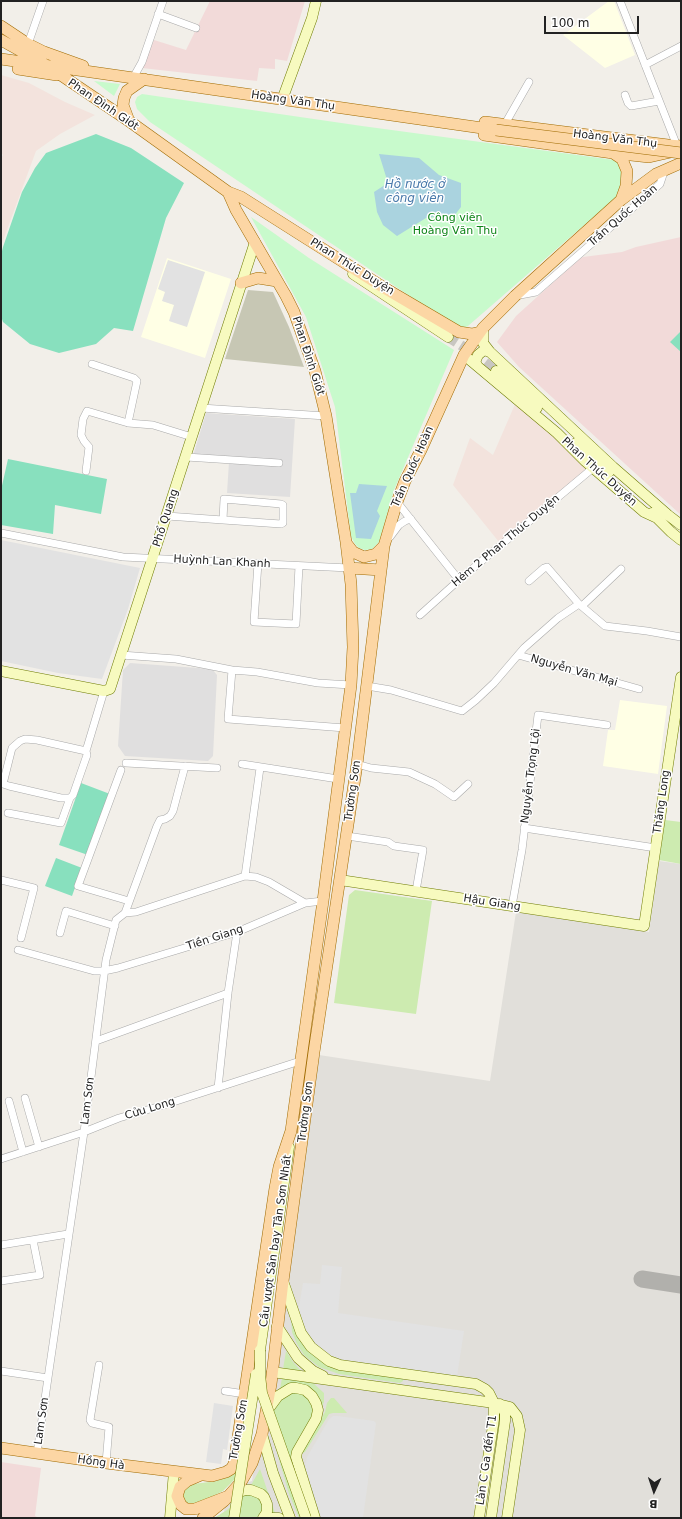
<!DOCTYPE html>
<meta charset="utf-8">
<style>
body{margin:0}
#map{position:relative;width:682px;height:1519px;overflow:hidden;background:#f2efe9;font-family:"DejaVu Sans",sans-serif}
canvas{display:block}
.frame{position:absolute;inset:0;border:2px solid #222;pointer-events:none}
.north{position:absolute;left:634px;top:1471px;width:40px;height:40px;-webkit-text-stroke:3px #fff;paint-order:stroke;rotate:183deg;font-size:11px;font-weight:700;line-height:16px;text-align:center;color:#222}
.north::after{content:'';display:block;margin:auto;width:14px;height:18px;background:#222;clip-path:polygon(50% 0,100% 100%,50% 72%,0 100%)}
.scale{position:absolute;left:544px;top:16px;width:95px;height:18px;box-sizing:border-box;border:2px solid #222;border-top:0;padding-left:5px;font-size:12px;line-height:14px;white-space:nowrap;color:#222;-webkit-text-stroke:3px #fff;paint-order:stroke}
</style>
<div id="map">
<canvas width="682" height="1519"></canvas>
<div class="frame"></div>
<div class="north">B</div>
<div class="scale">100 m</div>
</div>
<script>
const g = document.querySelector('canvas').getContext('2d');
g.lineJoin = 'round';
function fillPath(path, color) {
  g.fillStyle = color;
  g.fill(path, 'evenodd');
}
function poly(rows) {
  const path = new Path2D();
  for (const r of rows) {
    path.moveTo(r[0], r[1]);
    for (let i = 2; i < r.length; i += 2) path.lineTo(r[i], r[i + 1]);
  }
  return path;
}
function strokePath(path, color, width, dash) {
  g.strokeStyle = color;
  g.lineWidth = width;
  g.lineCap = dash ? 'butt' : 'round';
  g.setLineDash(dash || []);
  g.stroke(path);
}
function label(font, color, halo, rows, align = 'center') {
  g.font = font + ' "DejaVu Sans",sans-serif';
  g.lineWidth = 3;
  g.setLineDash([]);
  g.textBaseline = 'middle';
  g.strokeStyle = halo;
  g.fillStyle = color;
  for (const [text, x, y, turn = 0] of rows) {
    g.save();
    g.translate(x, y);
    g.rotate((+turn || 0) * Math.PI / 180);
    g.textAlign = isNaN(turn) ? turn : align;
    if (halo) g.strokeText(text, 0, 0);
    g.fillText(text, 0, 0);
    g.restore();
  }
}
fillPath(poly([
 [206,413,295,419,290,497,227,493,229,462,193,456],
 [130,663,212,669,217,675,213,756,208,761,125,756,118,746,123,670]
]), '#e0dfdf');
fillPath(poly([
 [210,1,305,1,287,61,275,59,275,69,259,68,257,81,142,68,154,40,186,50],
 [681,237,681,515,519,367,497,342,516,316,578,260,583,257,622,252,636,247],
 [1,1462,41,1468,35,1516,39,1518,1,1518]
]), '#f2dad9');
fillPath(poly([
 [609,1,614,1,635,55,605,68,563,35],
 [167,258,231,279,205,358,141,337],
 [620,700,667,706,658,774,603,766,608,730,615,730]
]), '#ffffe5');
fillPath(poly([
 [1,75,29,83,65,102,95,115,60,134,36,151,1,246,1,158,3,155,1,153],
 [516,402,588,468,499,542,453,485,470,438,493,455]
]), '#f3e3dd');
fillPath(poly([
 [659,861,681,864,681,1518,223,1518,228,1488,252,1481,263,1398,266,1391,319,1055,490,1081,516,912,649,932]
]), '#e1dfda');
fillPath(poly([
 [248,290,273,292,289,327,304,367,225,359]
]), '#c7c7b4');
fillPath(poly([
 [665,820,681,822,681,864,659,860],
 [355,890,432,901,416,1014,334,1003,349,895],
 [291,1318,308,1350,321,1361,403,1379,403,1381,400,1383,339,1374,319,1367,304,1355,297,1344,292,1332],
 [286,1351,293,1362,302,1372,283,1369],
 [282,1378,313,1383,324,1393,324,1402,322,1407,320,1402,287,1385,280,1389],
 [292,1392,301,1393,308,1397,315,1412,292,1460,296,1472,289,1474,303,1518,299,1518,289,1494,271,1432,272,1414,275,1407,278,1402],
 [331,1398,334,1398,347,1413,333,1413,329,1414,305,1452,303,1453,302,1451,325,1412,327,1403],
 [237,1468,235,1479,223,1491,199,1503,186,1504,181,1494,184,1488,193,1484,217,1481,229,1475],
 [260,1469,275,1513,270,1515,270,1510,250,1487],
 [244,1495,257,1495,265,1507,259,1518,214,1518,227,1510]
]), '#cdebb0');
fillPath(poly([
 [94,81,120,84,114,96],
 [142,94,362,126,614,160,624,167,621,193,468,326,464,328,456,327,150,122,137,109,135,102,137,97],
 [251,217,309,258,454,350,394,490,379,542,372,549,365,550,359,548,355,544,351,536,335,407,306,317]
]), '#c8facc');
fillPath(poly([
 [96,134,131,148,184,183,166,218,133,331,114,328,96,344,59,353,30,344,3,322,1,316,1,255,3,247,22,192,35,168,46,153],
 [681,331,681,352,670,342],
 [8,459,107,479,101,514,55,505,53,534,1,525,1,490],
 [81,783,110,794,88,855,59,845],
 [56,858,82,868,72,896,45,886]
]), '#88e0be');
fillPath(poly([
 [168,260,205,272,187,327,169,321,174,305,162,301,165,292,158,289],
 [1,540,140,568,128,609,102,679,58,673,1,661],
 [322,1265,342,1267,338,1313,464,1331,456,1383,325,1361,297,1318,303,1283,320,1284],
 [214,1403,233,1406,227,1450,223,1449,221,1464,206,1462],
 [333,1416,338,1416,374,1421,376,1423,363,1518,320,1518,304,1470,307,1457,329,1419]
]), '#e2e2e2');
fillPath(poly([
 [379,154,419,158,439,175,461,183,461,207,454,216,445,215,426,218,397,236,383,225,377,212,374,192,388,183],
 [359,484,387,486,377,511,380,516,371,539,356,538,350,493,356,493]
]), '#aad3df');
strokePath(poly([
 [642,1279,681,1285]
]), '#b1b0ac', 17);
strokePath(poly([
 [448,337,473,353,496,371]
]), '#c8c6c1', 10, [10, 5]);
const street = poly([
 [620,1,677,146],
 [158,14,196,28],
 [28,44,43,1],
 [645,65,681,46],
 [133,78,142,62,163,1],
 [625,95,628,103,631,106,659,101],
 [505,124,529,82],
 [515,296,536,292,660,184,665,169],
 [92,364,134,378,137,381,128,423],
 [201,408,326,416],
 [186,457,279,463],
 [86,471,89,447,84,441,81,435,83,419,87,411,128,423,153,425,192,437],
 [397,502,459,580],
 [167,516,223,520,281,524,283,523,283,505,281,504,224,499,223,520],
 [1,533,123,557,349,568],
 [390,537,399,525,405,521,411,519],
 [258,563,254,622,296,624,299,566],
 [529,581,544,568,547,567,579,604],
 [582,606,621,569],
 [420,615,459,580,593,468],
 [121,655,176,659,232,670,228,719,345,728],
 [518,655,639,689],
 [232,670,257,672,318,683,351,685],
 [367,686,391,690,462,711,476,700,494,683,524,648,558,618,579,604,605,626,647,631,681,637],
 [126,763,217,768],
 [242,764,338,779],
 [357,764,371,768,409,772,435,784,454,797,468,784],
 [121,770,78,886,129,901],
 [3,784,9,786,61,798,70,798,73,795,87,755,86,751,104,691],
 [3,784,12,748,20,741,25,739,37,740,86,751],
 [8,813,61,823,70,798],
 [524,828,656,848],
 [347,836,388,842,394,846,423,850,416,891],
 [245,876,260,768],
 [1,880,34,888,21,938],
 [512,906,522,850,538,715,607,725],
 [125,913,136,912,245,876,256,877,269,882,305,903],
 [60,933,66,911,115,926],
 [18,950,94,971,104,971,118,968,237,932,305,903,323,901],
 [96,1041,228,993],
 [218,1088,228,993,237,932],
 [25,1098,39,1147],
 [9,1101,23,1152],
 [1,1159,84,1132,119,1118,164,1105,300,1061],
 [1,1245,68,1234],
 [1,1281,40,1275,33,1240],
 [99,1365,90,1420,92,1423,109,1427,106,1463],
 [1,1371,48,1378],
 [225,1391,245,1394],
 [37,1453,84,1132,106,960,116,920,125,913,157,826,160,820,165,819,170,816,173,811,185,766]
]);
const secondary = poly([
 [282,100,312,18,316,1],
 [353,274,448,337],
 [483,328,483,343,490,352,613,467,668,515,681,525],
 [464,355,557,433,585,461,644,512,657,518],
 [477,365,475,362,478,355,484,350,490,352],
 [496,371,537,408],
 [576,443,609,472],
 [652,513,671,532,681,540],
 [1,671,104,691,110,689,111,686,255,242],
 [340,880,644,926,681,677],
 [283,1281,301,1333,311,1347,329,1361,340,1365,476,1384,485,1389,489,1393,494,1403,494,1419,479,1518],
 [277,1326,298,1358,313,1371,323,1376],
 [260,1350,289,1147],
 [272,1372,494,1403,510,1407,517,1416,520,1430,507,1518],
 [267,1411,278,1396,291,1388,296,1388,305,1390,312,1396,316,1403,318,1410,316,1419,297,1452,296,1457,315,1518],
 [262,1434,273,1473,290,1518],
 [232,1494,246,1490,251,1490,261,1494,264,1497,267,1504,267,1512,263,1518],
 [170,1518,174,1472],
 [268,1518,279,1518],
 [491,1518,505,1421,505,1413,500,1404]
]);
const primary = poly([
 [1,26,28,44,44,52,83,66],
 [1,40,46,65,129,121,228,192,236,210,286,296,294,312,315,371,326,416,346,542,351,584,353,647,351,685,323,901,291,1131,279,1167,275,1188,234,1464,231,1469,226,1472,212,1476,106,1463,1,1448],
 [1,59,496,130],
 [18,69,57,75],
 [129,121,123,105,124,98,127,91,144,79],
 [485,122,668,145,681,146],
 [484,135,613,153,649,157,671,152],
 [613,153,622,159,627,171,626,186,621,200],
 [228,192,241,197,386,289,459,332,472,334,480,332],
 [241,283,258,278,277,281],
 [346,543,353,552,364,557,376,554,384,546],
 [349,568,381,570],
 [201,1475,187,1481,180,1487,177,1496,181,1505,186,1509,195,1509,226,1497],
 [203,1518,224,1501,241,1482,252,1463,262,1434,271,1384,283,1281,314,1052,357,764,384,546,397,502,405,481,421,450,464,355,483,328,515,296,621,200,656,174,681,163]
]);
strokePath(street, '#a9a9a9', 8);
strokePath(secondary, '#707d05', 11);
strokePath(primary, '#a06b00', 12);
strokePath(street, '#fff', 7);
strokePath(secondary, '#f7fabf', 10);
strokePath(primary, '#fcd6a4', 11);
const secondaryBridge = poly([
 [260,1350,260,1375,262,1393,306,1518],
 [234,1518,256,1374]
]);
const primaryBridge = poly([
 [496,130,681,153]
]);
strokePath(secondaryBridge, '#707d05', 11, []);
strokePath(primaryBridge, '#a06b00', 12, []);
strokePath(secondaryBridge, '#f7fabf', 10);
strokePath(primaryBridge, '#fcd6a4', 11);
label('11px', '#222', '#fff', [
 ["Hoàng Văn Thụ",293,101,8],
 ["Phan Đình Giót",103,105,34],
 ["Hoàng Văn Thụ",615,139,7],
 ["Trần Quốc Hoàn",623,216,-41],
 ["Phan Thúc Duyện",352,267,32],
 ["Phan Đình Giót",308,356,72],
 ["Trần Quốc Hoàn",413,467,-66],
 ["Phan Thúc Duyện",599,472,42],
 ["Phổ Quang",166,518,-72],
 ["Hẻm 2 Phan Thúc Duyện",506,541,-40],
 ["Huỳnh Lan Khanh",222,562,3],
 ["Nguyễn Văn Mại",574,671,16],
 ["Nguyễn Trọng Lội",531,776,-83],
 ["Trường Sơn",353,791,-82],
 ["Thăng Long",662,802,-82],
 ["Hậu Giang",492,903,9],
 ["Tiền Giang",215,938,-18],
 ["Lam Sơn",88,1101,-83],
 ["Cửu Long",150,1109,-17],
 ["Trường Sơn",306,1112,-83],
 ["Cầu vượt Sân bay Tân Sơn Nhất",276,1241,-82],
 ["Lam Sơn",42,1421,-82],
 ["Trường Sơn",239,1430,-80],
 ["Làn C Ga đến T1",487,1460,-82],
 ["Hồng Hà",101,1463,8]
]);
label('11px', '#0c8416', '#fff', [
 ["Công viên",455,218],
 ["Hoàng Văn Thụ",455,231]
]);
label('italic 12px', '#4a7aab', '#fff', [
 ["Hồ nước ở",415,185],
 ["công viên",415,199]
]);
</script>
